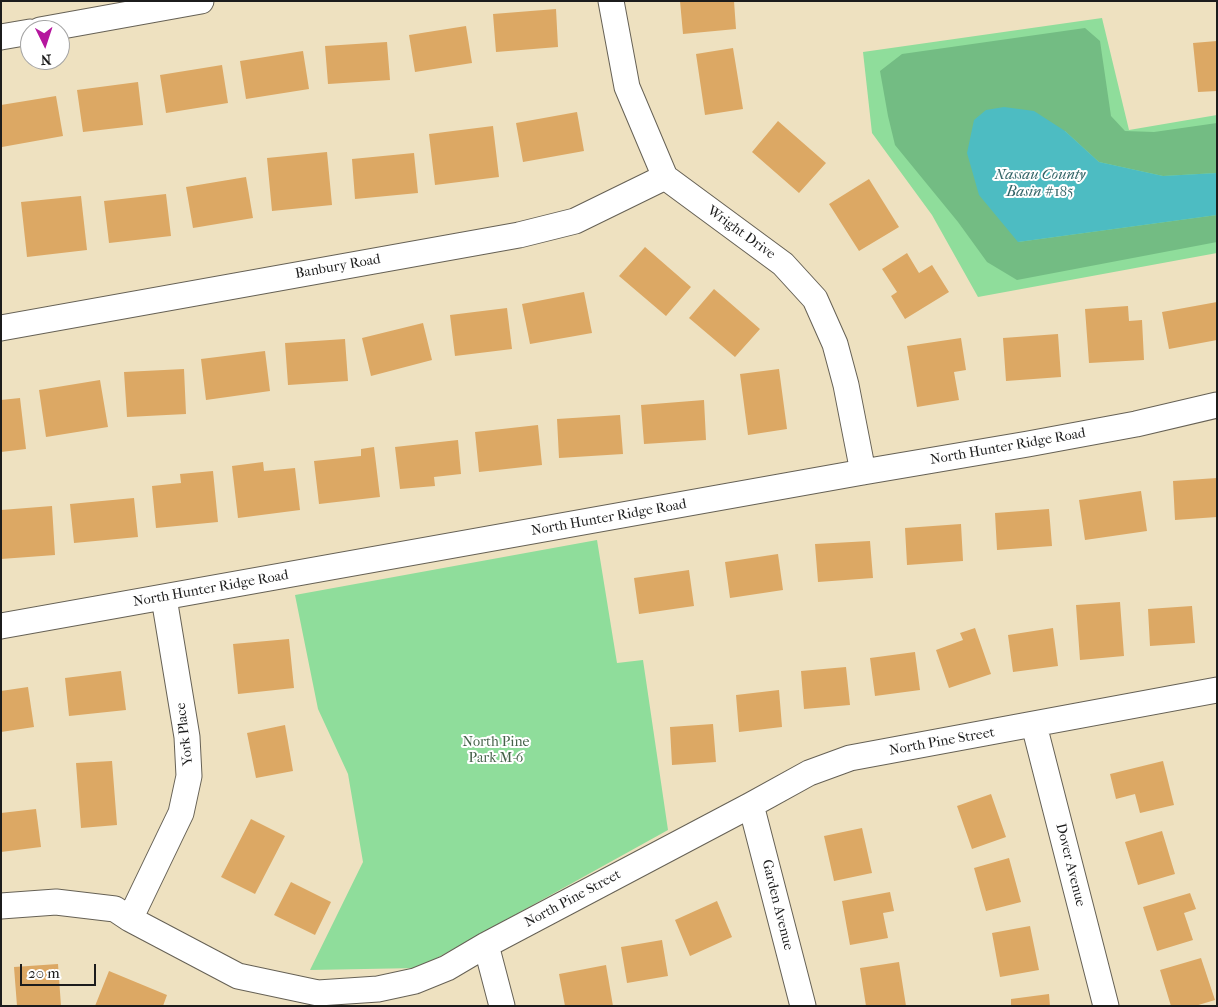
<!DOCTYPE html>
<html>
<head>
<meta charset="utf-8">
<style>
	body { margin:0 }
	#map { position:relative; width:1218px; height:1007px; overflow:hidden; background:#eee1c0; font-family:"IM FELL French Canon",serif }
	canvas { display:block }
	.frame { position:absolute; inset:0; border:2px solid #1c1c1c; pointer-events:none }
	.north { position:absolute; left:20px; top:20px; width:50px; height:50px; box-sizing:border-box; background:#fff; border:1px solid #a4a4a4; border-radius:50%; rotate:176deg; font-size:14px; font-weight:700; line-height:20px; text-align:center; color:#1c1c1c }
	.north::after { content:''; display:block; margin:auto; width:18px; height:22px; background:#b5179e; clip-path:polygon(50% 0,100% 100%,50% 72%,0 100%) }
	.scale { position:absolute; left:20px; top:964px; width:76px; height:22px; box-sizing:border-box; border:2px solid #1c1c1c; border-top:0; padding-left:6px; font-size:15px; line-height:18px; white-space:nowrap; color:#1c1c1c; -webkit-text-stroke:4px #fff; paint-order:stroke }
</style>
</head>
<body>
<div id="map">
<canvas width="1218" height="1007"></canvas>
<div class="frame"></div>
<div class="north">N</div>
<div class="scale">20 m</div>
</div>
<script>
const g = document.querySelector('canvas').getContext('2d');
g.lineJoin = 'round';
function fillPath(path, color) {
  g.fillStyle = color;
  g.fill(path, 'evenodd');
}
function shape(rows) {
  const path = new Path2D();
  for (const r of rows) {
    path.moveTo(r[0], r[1]);
    for (let i = 2; i < r.length; i += 2) path.lineTo(r[i], r[i + 1]);
  }
  return path;
}
function trace(path, color, width, dash) {
  g.strokeStyle = color;
  g.lineWidth = width;
  g.lineCap = dash ? 'butt' : 'round';
  g.setLineDash(dash || []);
  g.stroke(path);
}
function write(font, color, halo, rows, align = 'center') {
  g.font = font + ' "IM FELL French Canon",serif';
  g.lineWidth = 4;
  g.setLineDash([]);
  g.textBaseline = 'middle';
  g.strokeStyle = halo;
  g.fillStyle = color;
  for (const [text, x, y, turn = 0] of rows) {
    g.save();
    g.translate(x, y);
    g.rotate((+turn || 0) * Math.PI / 180);
    g.textAlign = isNaN(turn) ? turn : align;
    if (halo) g.strokeText(text, 0, 0);
    g.fillText(text, 0, 0);
    g.restore();
  }
}
fillPath(shape([
	[1102,18,1129,130,1217,115,1217,253,978,297,932,215,872,133,863,52],
	[597,540,617,663,643,660,668,830,419,968,310,970,363,862,348,774,318,709,295,595]
]), '#8fdd9b');
fillPath(shape([
	[1085,28,1100,41,1111,116,1125,131,1154,132,1217,123,1217,173,1163,176,1099,162,1065,131,1018,242,1217,215,1217,242,1017,280,987,262,958,222,895,145,888,116,880,71,902,54]
]), '#73bc83');
fillPath(shape([
	[1004,107,1034,111,1065,131,1099,162,1163,176,1217,173,1217,215,1018,242,979,195,967,153,974,120,986,110]
]), '#4dbcc2');
fillPath(shape([
	[680,1,734,1,736,29,683,34],
	[556,9,558,47,496,52,493,14],
	[466,26,472,63,415,72,409,35],
	[1217,41,1217,91,1198,92,1193,43],
	[387,42,390,80,328,84,325,46],
	[733,48,743,109,705,115,696,54],
	[303,51,309,89,246,99,240,61],
	[222,65,228,103,166,113,160,75],
	[138,82,143,125,83,132,77,90],
	[56,96,63,136,2,147,1,105],
	[577,112,584,151,523,162,516,123],
	[778,121,826,163,799,193,752,152],
	[493,126,499,177,435,185,429,134],
	[327,152,332,205,272,211,267,158],
	[414,153,418,193,355,199,352,159],
	[246,177,253,218,193,228,186,187],
	[869,179,899,227,859,251,829,204],
	[166,194,171,236,109,243,104,201],
	[81,196,87,250,27,257,21,202],
	[645,247,691,287,666,316,619,276],
	[907,253,919,273,932,265,949,292,905,319,891,296,897,292,882,269],
	[714,289,760,329,735,357,689,318],
	[584,292,592,333,530,344,522,304],
	[1217,302,1217,340,1169,349,1162,312],
	[1128,306,1129,321,1142,320,1144,360,1089,363,1085,309],
	[507,308,512,349,455,356,450,315],
	[423,323,432,360,371,376,362,338],
	[1058,334,1061,377,1006,381,1003,338],
	[961,338,966,370,954,372,959,400,917,407,907,346],
	[345,339,348,381,288,385,285,343],
	[265,351,270,391,206,400,201,359],
	[184,369,186,414,127,417,124,372],
	[779,369,787,429,748,435,740,374],
	[100,380,108,427,46,437,39,390],
	[20,398,26,449,1,452,1,400],
	[704,400,706,440,644,444,641,405],
	[620,415,623,454,559,458,557,419],
	[538,425,542,465,479,472,475,432],
	[458,440,461,474,434,477,435,486,400,489,395,447],
	[374,447,380,497,319,504,314,461,361,456,361,449],
	[263,462,264,471,295,468,300,510,238,518,232,466],
	[213,471,218,522,156,528,152,486,181,483,180,474],
	[1217,478,1217,517,1175,520,1173,481],
	[1141,491,1147,531,1085,540,1079,500],
	[134,498,138,537,74,543,70,504],
	[52,506,55,555,1,559,1,510],
	[1049,509,1052,546,997,550,995,513],
	[961,524,963,561,907,565,905,528],
	[870,541,873,578,818,582,815,544],
	[778,554,783,590,730,598,725,562],
	[689,570,694,606,639,614,634,578],
	[1120,602,1124,656,1080,660,1076,605],
	[1192,606,1195,643,1150,646,1148,609],
	[975,628,991,674,949,688,936,650,963,640,960,633],
	[1053,628,1058,666,1013,672,1008,635],
	[289,639,294,688,238,694,233,644],
	[915,652,920,690,875,696,870,658],
	[846,667,850,705,804,709,801,671],
	[121,671,126,710,69,716,65,678],
	[28,687,34,727,1,732,1,691],
	[779,690,782,727,739,732,736,695],
	[713,724,716,762,672,765,670,727],
	[285,725,293,771,256,778,247,733],
	[112,761,117,825,81,828,76,763],
	[1163,761,1174,805,1140,813,1135,794,1116,799,1110,774],
	[991,794,1006,837,972,849,957,806],
	[36,809,41,847,1,852,1,813],
	[251,819,285,836,255,894,221,877],
	[862,828,872,873,834,881,824,836],
	[1162,831,1175,874,1138,885,1125,842],
	[1009,858,1021,902,986,911,974,868],
	[291,882,331,902,315,935,274,915],
	[890,892,894,911,883,913,888,938,850,945,842,901],
	[1190,893,1196,909,1184,913,1193,940,1157,951,1143,907],
	[717,901,732,937,690,956,675,920],
	[1030,926,1039,970,1000,977,992,933],
	[662,940,668,976,627,983,621,947],
	[1201,958,1215,1000,1195,1006,1171,1006,1160,970],
	[899,962,906,1006,866,1006,860,968],
	[58,964,61,1006,17,1006,14,967],
	[606,965,613,1006,565,1006,559,974],
	[109,971,167,995,163,1006,95,1006],
	[1049,994,1050,1006,1011,1006,1011,999]
]), '#dca864');
const street = shape([
	[611,1,627,87,665,177,783,264,815,299,835,344,846,385,863,472],
	[40,30,201,1],
	[1,37,30,32],
	[1,328,519,235,575,221,665,177],
	[1,626,863,472,1028,444,1136,424,1217,405],
	[1034,725,1106,1006],
	[751,805,803,1006],
	[1,906,56,902,115,909,130,919,238,976,318,993,378,989,415,981,447,968,486,945,751,805,809,773,850,758,1217,690],
	[130,919,181,813,189,776,187,737,164,598],
	[486,945,502,1006]
]);
trace(street, '#666155', 27);
trace(street, '#fff', 25);
write('14px', '#1c1c1c', '#fff', [
	["Wright Drive",741,233,36],
	["Banbury Road",338,267,-10],
	["North Hunter Ridge Road",1008,447,-10],
	["North Hunter Ridge Road",609,518,-10],
	["North Hunter Ridge Road",211,589,-10],
	["York Place",185,734,-97],
	["North Pine Street",942,742,-10],
	["Dover Avenue",1070,865,76],
	["North Pine Street",573,899,-28],
	["Garden Avenue",777,905,76]
]);
write('14px', '#446048', '#fff', [
	["North Pine",496,743],
	["Park M-6",496,759]
]);
write('italic 15px', '#326467', '#fff', [
	["Nassau County",1040,175],
	["Basin #185",1040,192]
]);
</script>
</body>
</html>
